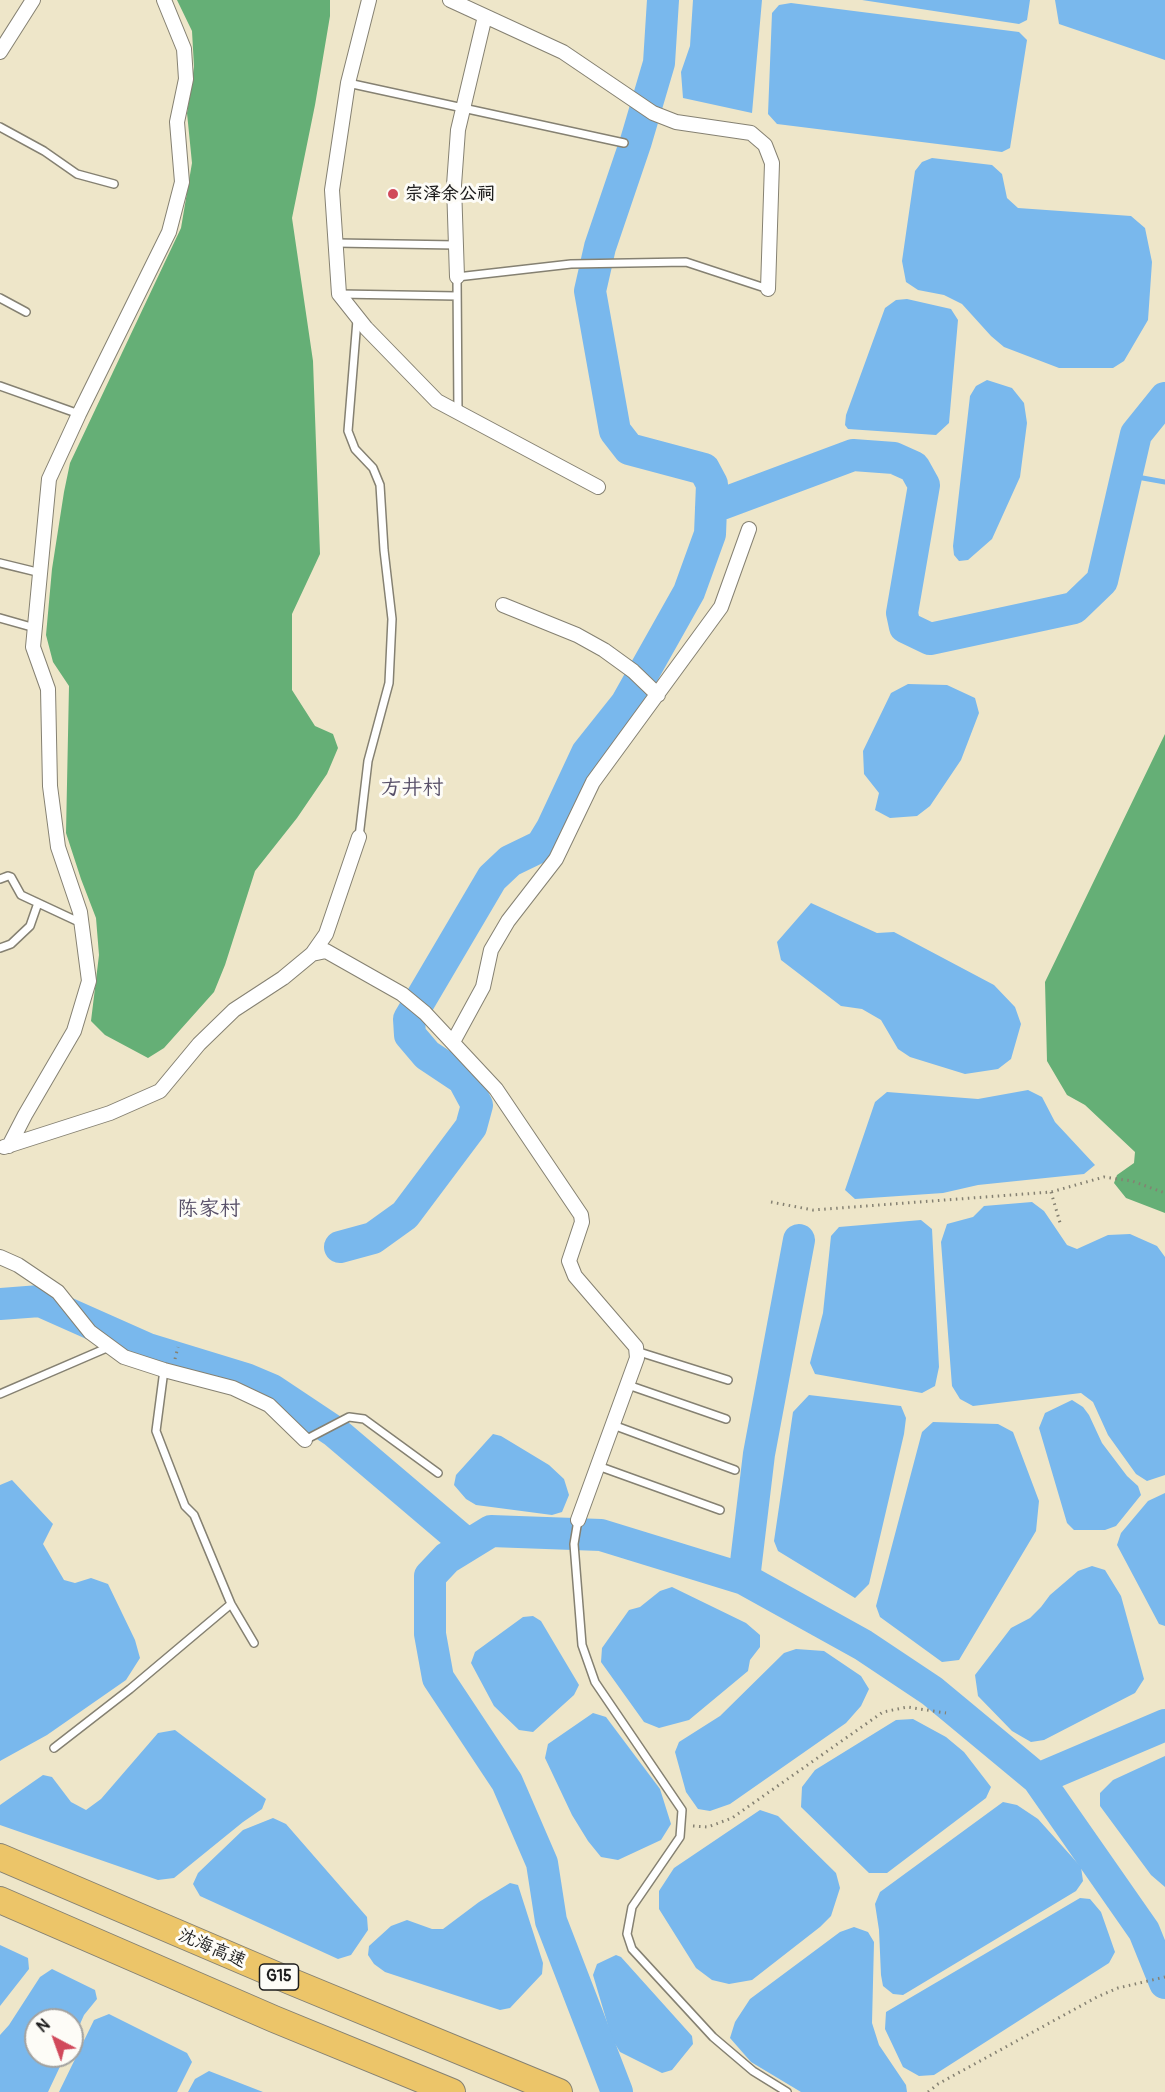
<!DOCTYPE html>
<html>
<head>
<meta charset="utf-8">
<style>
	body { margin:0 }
	#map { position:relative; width:1165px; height:2092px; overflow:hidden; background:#eee6c9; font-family:Pangolin,sans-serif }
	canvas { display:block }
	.north { position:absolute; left:24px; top:2008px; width:60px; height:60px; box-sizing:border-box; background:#fdfcf7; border:2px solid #a3a29f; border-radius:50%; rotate:319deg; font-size:16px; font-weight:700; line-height:24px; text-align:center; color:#1c1c1c }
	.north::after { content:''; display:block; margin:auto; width:21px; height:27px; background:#d1495b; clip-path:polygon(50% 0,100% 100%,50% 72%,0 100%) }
</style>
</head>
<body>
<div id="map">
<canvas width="1165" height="2092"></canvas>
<div class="north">N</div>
</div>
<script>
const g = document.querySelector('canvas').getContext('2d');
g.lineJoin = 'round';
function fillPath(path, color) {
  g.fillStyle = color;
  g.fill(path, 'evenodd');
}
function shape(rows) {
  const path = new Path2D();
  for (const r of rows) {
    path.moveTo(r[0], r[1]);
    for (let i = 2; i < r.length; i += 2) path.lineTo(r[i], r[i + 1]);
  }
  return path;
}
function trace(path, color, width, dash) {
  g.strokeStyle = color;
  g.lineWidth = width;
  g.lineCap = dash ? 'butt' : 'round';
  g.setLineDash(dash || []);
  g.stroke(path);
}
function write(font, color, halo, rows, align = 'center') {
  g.font = font + ' Pangolin,"LXGW WenKai TC",sans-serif';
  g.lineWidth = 6;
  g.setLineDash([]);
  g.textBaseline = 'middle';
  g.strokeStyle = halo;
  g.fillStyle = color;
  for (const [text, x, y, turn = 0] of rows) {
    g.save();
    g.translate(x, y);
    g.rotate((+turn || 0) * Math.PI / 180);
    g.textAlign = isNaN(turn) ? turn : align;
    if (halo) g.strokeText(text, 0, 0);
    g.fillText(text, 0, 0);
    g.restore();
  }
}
fillPath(shape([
	[177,0,330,0,330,16,315,105,292,218,313,361,320,554,292,614,292,690,315,726,333,734,338,748,327,774,297,818,255,871,225,965,214,992,164,1048,148,1058,105,1035,91,1021,99,955,96,918,81,879,66,833,69,686,53,662,46,635,52,569,64,492,70,463,181,228,192,163,187,113,194,67,192,31],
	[1165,734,1165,1213,1126,1198,1114,1183,1117,1175,1134,1163,1135,1152,1085,1105,1067,1095,1047,1061,1045,982]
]), '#65af76');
fillPath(shape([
	[693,0,762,0,752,113,683,98,681,72,690,46],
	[862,0,1030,0,1027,20,1019,24],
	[1055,0,1165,0,1165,60,1059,24],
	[791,3,1019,32,1027,40,1010,148,1002,152,777,124,768,114,772,13,779,5],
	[932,158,992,165,1002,174,1007,198,1018,208,1131,216,1145,228,1152,262,1148,320,1124,361,1113,368,1059,368,1004,347,991,336,962,304,944,295,918,290,906,282,902,261,915,171,922,162],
	[907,299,951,309,958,320,949,423,936,435,848,429,845,425,846,415,885,308,896,300],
	[987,380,1012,388,1024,403,1027,423,1020,477,992,539,968,560,959,561,954,555,953,546,970,396,976,386],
	[908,684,947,685,975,698,979,713,961,760,930,806,917,816,890,818,875,810,879,793,864,774,863,751,891,693],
	[811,903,877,933,894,932,994,985,1015,1007,1021,1024,1011,1059,998,1069,965,1074,910,1057,898,1049,881,1020,862,1009,841,1006,781,960,777,942],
	[1028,1090,1042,1097,1055,1122,1095,1165,1084,1174,978,1185,943,1193,855,1199,845,1190,875,1102,887,1092,978,1099],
	[1032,1202,1044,1211,1067,1245,1077,1249,1108,1235,1130,1234,1157,1246,1165,1257,1165,1475,1147,1481,1136,1474,1108,1435,1093,1402,1081,1393,973,1406,960,1399,952,1386,941,1242,947,1224,973,1217,984,1206],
	[921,1220,932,1229,939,1367,935,1386,922,1393,815,1374,810,1363,823,1313,831,1236,839,1227],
	[809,1395,901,1406,906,1418,904,1434,869,1584,855,1598,778,1551,774,1541,793,1412],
	[1072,1400,1083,1407,1089,1415,1102,1443,1127,1476,1138,1486,1141,1495,1116,1526,1105,1530,1074,1530,1067,1523,1039,1428,1045,1413],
	[933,1422,998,1424,1013,1432,1039,1501,1036,1531,959,1660,942,1662,880,1617,876,1606,922,1432],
	[493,1434,501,1436,549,1465,564,1479,569,1495,562,1512,552,1515,476,1505,466,1499,454,1485,456,1475],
	[12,1480,53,1524,43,1544,64,1580,75,1583,91,1578,108,1584,135,1640,140,1658,126,1680,47,1735,0,1761,0,1485],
	[1165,1493,1165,1626,1159,1624,1117,1545,1121,1533,1148,1501],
	[1092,1566,1105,1570,1121,1596,1144,1679,1135,1693,1044,1740,1031,1742,1012,1731,978,1696,975,1675,1011,1628,1030,1618,1041,1607,1050,1595,1078,1571],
	[672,1587,746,1623,760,1635,760,1647,750,1660,748,1671,689,1720,659,1728,644,1722,601,1662,602,1648,629,1610,640,1607,660,1591],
	[533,1616,541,1621,579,1685,574,1695,533,1732,519,1730,494,1706,471,1663,475,1652,523,1617],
	[796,1649,824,1651,861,1676,869,1689,861,1706,846,1723,730,1804,710,1811,698,1809,686,1792,675,1752,679,1742,720,1716,784,1653],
	[593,1713,606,1717,660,1789,671,1824,661,1840,618,1860,601,1857,588,1841,572,1815,545,1758,548,1744],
	[913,1719,946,1737,964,1752,991,1787,986,1798,887,1873,869,1873,801,1807,802,1787,815,1770,896,1720],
	[175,1730,266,1799,262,1809,243,1822,174,1878,158,1880,0,1825,0,1805,43,1775,52,1777,71,1802,86,1810,101,1799,158,1733],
	[1165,1756,1165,1887,1151,1875,1100,1806,1100,1793,1113,1780],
	[1003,1802,1017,1805,1038,1819,1081,1867,1083,1881,1076,1891,903,1995,893,1994,883,1986,881,1975,879,1930,875,1904,880,1892],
	[760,1810,778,1816,836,1873,840,1888,831,1916,820,1927,752,1980,729,1984,712,1980,696,1968,659,1909,659,1891,674,1868],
	[273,1818,286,1824,367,1917,368,1930,351,1955,338,1959,200,1896,193,1884,198,1873,243,1830],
	[510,1883,518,1885,543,1963,542,1974,510,2008,500,2010,385,1972,374,1964,368,1955,369,1946,391,1926,407,1920,432,1929,443,1929,479,1902],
	[1080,1898,1090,1899,1101,1912,1115,1952,1109,1963,934,2075,919,2076,903,2067,885,2029,886,2012],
	[854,1927,868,1932,874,1942,872,2023,879,2045,906,2085,907,2092,801,2092,751,2062,730,2038,735,2022,750,1999,840,1932],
	[0,1945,28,1958,29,1969,0,2006],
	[616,1955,621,1957,692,2036,693,2044,672,2070,662,2073,620,2052,612,2039,593,1975,597,1964],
	[52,1969,95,1990,97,1999,84,2015,72,2042,72,2020,36,2020,36,2056,65,2056,48,2092,0,2092,0,2035,9,2025,40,1977],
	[109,2014,187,2053,192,2062,177,2092,59,2092,94,2020],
	[209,2071,263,2092,188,2092,195,2079]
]), '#79b8ed');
trace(shape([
	[1126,475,1165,482]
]), '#79b8ed', 5);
trace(shape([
	[711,508,853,455,894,458,914,467,924,485,902,613,905,627,930,639,1074,608,1102,581,1136,434,1165,398],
	[340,1247,373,1238,405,1215,471,1127,477,1105,463,1079,427,1055,410,1035,409,1019,492,878,510,861,541,846,552,828,587,753,626,704,689,592,710,534,712,484,704,469,629,449,615,431,590,291,600,247,636,141,659,63,663,0],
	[0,1304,40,1301,148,1349,246,1379,272,1390,335,1432,468,1545],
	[744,1579,759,1454,799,1240],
	[1038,1779,1165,1725],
	[617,2092,551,1921,542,1863,507,1782,438,1678,430,1634,430,1576,447,1558,491,1531,601,1535,744,1579,863,1645,932,1691,1038,1779,1144,1931,1165,1983]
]), '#79b8ed', 32);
const service = shape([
	[348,83,624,143],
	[0,127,44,151,77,174,114,184],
	[336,243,456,245],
	[339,294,457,296],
	[0,298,26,312],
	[357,320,348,431,355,449,373,468,380,485,384,550,392,619,389,683,368,761,359,837],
	[0,386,79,414],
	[458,413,457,277,571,264,686,262,768,289],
	[0,563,41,573],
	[0,618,35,628],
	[0,879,8,876,11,877,21,895,81,923],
	[0,948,11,944,30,926,38,903],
	[636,1351,728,1380],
	[164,1370,156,1431,161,1444,185,1506,194,1515,231,1604,254,1643],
	[628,1385,726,1419],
	[0,1394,109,1347],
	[613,1425,735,1470],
	[305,1440,349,1417,364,1419,438,1473],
	[598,1466,720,1510],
	[578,1520,574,1544,582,1645,595,1682,682,1810,680,1837,632,1907,627,1934,632,1949,713,2037,753,2071,787,2092],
	[54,1748,130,1689,231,1604]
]);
const minor = shape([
	[369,0,348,83,332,190,339,294,366,328,437,401,598,487],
	[450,0,563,52,653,113,676,122,751,133,765,145,772,163,768,289],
	[0,52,33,0],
	[457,277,454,185,458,130,485,16],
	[503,605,577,635,604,650,633,671,658,695],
	[312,954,326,951,402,994,425,1013,496,1089,581,1215,582,1222,569,1261,575,1276,636,1347,637,1358,578,1520],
	[453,1042,483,987,491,950,508,921,556,859,593,782,721,607,749,529],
	[9,1146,25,1115,74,1031,89,981,80,912,58,847,50,786,48,689,33,647,49,479,79,414,169,232,182,182,177,122,186,79,184,49,164,0],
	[4,1147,110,1113,160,1091,199,1044,234,1010,283,978,312,954,326,934,359,837],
	[0,1257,18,1265,58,1292,90,1332,124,1357,164,1370,233,1388,269,1405,305,1440]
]);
const motorway = shape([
	[0,1857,290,1981,559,2092],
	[0,1900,274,2019,452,2092]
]);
trace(service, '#858172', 10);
trace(minor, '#858172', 16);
trace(motorway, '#858172', 28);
trace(shape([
	[1051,1192,1061,1226],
	[771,1202,813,1210,1051,1192,1104,1177,1132,1181,1165,1193],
	[175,1359,178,1347],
	[693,1826,708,1827,732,1818,883,1712,907,1707,946,1713],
	[928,2092,938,2084,1097,1997,1118,1988,1165,1977]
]), '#858172', 3, [1.5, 4.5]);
trace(service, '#fff', 7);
trace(minor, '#fff', 14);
trace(motorway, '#ecc569', 26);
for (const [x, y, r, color] of [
	[393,194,6,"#d1495b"]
]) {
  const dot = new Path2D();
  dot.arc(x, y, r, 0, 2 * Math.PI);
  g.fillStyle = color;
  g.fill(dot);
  trace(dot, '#fdfcf7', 2);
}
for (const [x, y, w] of [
	[279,1977,39]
]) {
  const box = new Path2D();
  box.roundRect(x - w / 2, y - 13, w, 26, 4.5);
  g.fillStyle = '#fdfcf7';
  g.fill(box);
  trace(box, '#1c1c1c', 1.5);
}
write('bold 16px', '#1c1c1c', null, [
	["G15",279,1977]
]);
write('bold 18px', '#1c1c1c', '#fdfcf7', [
	["宗泽余公祠",405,194]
], 'left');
write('18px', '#1c1c1c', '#fdfcf7', [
	["沈海高速",212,1949,23]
]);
write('21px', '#585069', '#fdfcf7', [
	["方井村",412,789],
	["陈家村",209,1210]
]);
</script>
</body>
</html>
